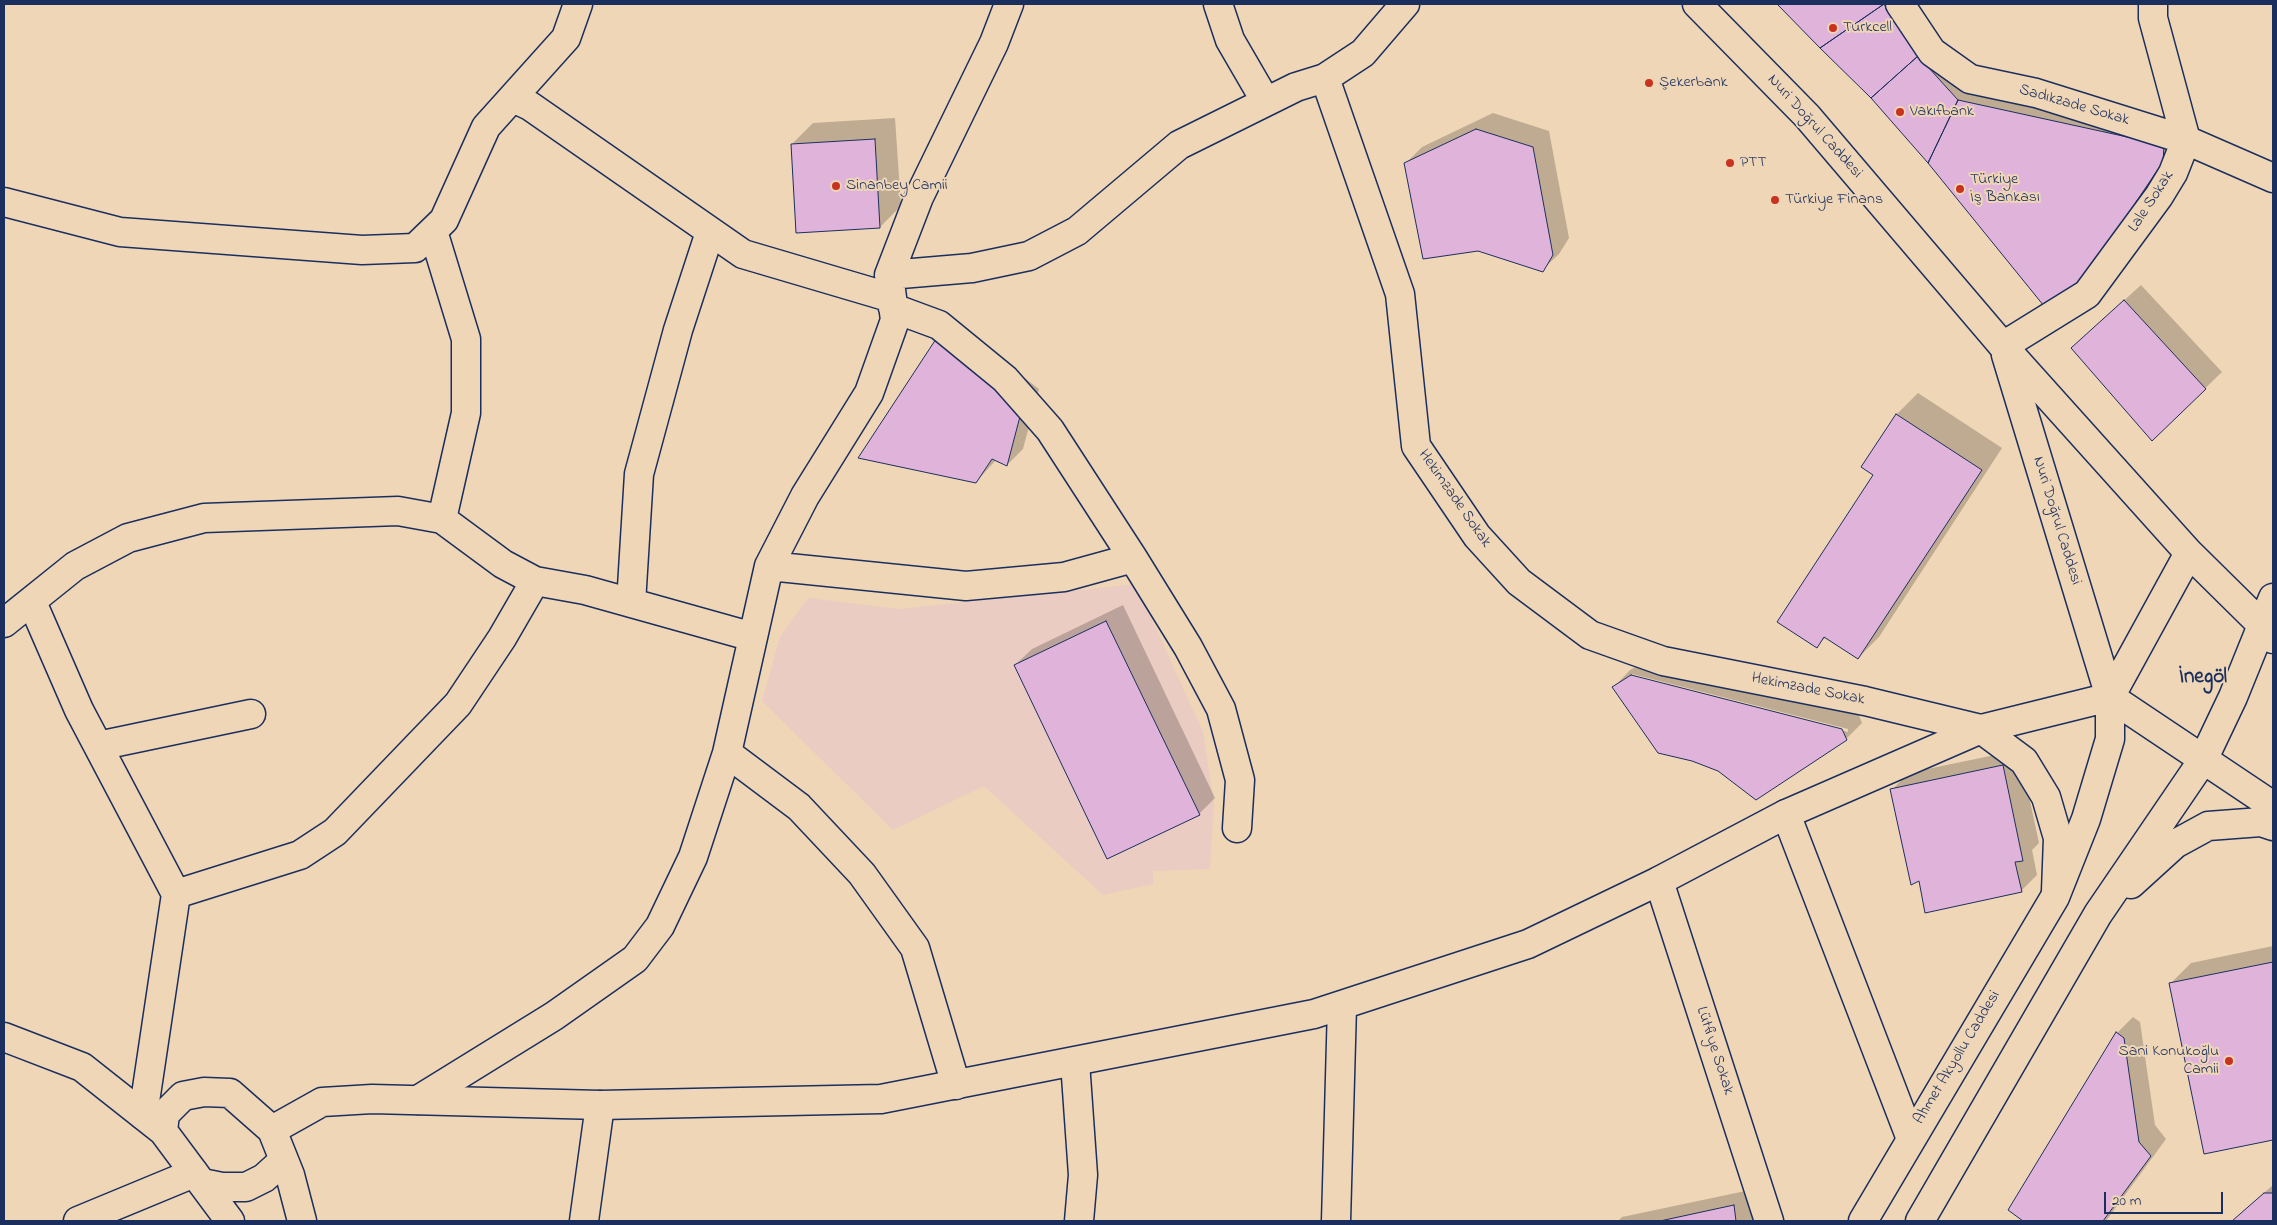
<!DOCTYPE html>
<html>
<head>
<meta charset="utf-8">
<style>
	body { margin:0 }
	#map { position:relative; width:2277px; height:1225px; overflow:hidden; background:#efd6b7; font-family:"Indie Flower",sans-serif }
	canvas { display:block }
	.frame { position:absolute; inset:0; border:5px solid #1b2f5e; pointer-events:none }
	.scale { position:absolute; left:2104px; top:1192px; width:119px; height:22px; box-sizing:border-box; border:2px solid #1b2f5e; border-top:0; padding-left:6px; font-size:15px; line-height:18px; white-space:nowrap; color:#1b2f5e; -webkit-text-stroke:4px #efd6b7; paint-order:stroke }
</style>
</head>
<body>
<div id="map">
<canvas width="2277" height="1225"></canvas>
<div class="frame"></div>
<div class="scale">20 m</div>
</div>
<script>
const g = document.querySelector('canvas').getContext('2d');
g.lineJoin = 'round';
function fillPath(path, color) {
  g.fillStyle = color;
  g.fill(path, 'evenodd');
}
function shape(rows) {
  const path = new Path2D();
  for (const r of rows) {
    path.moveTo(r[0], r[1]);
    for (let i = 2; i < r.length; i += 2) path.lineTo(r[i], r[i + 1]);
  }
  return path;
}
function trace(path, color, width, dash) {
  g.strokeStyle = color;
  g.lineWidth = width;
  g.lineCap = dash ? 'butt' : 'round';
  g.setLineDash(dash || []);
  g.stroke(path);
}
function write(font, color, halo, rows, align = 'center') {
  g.font = font + ' "Indie Flower",sans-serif';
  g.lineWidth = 4;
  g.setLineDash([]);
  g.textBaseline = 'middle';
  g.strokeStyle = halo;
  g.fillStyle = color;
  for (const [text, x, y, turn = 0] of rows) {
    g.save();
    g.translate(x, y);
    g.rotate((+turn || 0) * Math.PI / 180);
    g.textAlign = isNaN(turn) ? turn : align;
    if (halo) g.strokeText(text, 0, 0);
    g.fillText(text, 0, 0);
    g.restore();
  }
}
fillPath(shape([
	[1136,584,1203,732,1214,803,1210,869,1153,871,1153,884,1103,895,984,786,893,830,762,701,780,637,808,598,899,609]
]), '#eaccc2');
fillPath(shape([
	[1779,4,1903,4,1970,90,2184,139,2084,278,1929,163,1872,97],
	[1493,113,1549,131,1569,238,1559,254,1542,270,1478,250,1406,163,1422,147],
	[895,118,901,206,880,227,792,144,813,123],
	[2141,285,2222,372,2152,440,2072,348],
	[953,323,1039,389,1023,449,1007,465,996,460,976,482],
	[1918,393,2002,448,1879,637,1858,658,1826,637,1817,646,1875,474,1863,467,1897,414],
	[1123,605,1215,798,1199,814,1015,665,1032,649],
	[1649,659,1858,713,1862,723,1846,739,1614,687,1630,670],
	[1632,674,1848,729,1848,732,1632,677],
	[2019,750,2039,843,2032,850,2037,875,2021,891,1892,790,1908,773],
	[2273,946,2273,1138,2205,1152,2170,984,2191,963],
	[2133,1017,2140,1022,2155,1125,2166,1139,2106,1221,2025,1221,2010,1210,2117,1033],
	[2273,1185,2273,1221,2232,1221],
	[1750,1190,1754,1221,1618,1221,1622,1217]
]), '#0003');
const building = shape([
	[1777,4,1884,4,1820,48,1777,4],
	[1884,4,1918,56,1871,98,1820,48,1884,4],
	[1918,56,1958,100,1928,163,1871,98,1918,56],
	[1958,100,2164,145,2163,162,2084,279,2044,306,1928,163,1958,100],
	[1476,129,1533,147,1553,255,1543,272,1478,251,1423,259,1404,163,1476,129],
	[875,139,880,228,796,233,791,144,875,139],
	[2124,300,2206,389,2152,441,2071,348,2124,300],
	[936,339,1023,405,1007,466,992,459,976,483,858,458,936,339],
	[1896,414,1982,470,1858,659,1824,637,1817,648,1777,622,1873,475,1861,467,1896,414],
	[1106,621,1200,815,1107,859,1014,665,1106,621],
	[1631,675,1842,729,1847,740,1756,800,1718,771,1692,761,1658,753,1612,687,1631,675],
	[2003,765,2023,861,2015,862,2022,892,1925,913,1919,881,1911,885,1890,789,2003,765],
	[2273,962,2273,1140,2204,1154,2169,983,2273,962],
	[2116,1032,2124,1038,2139,1142,2151,1156,2103,1221,2023,1221,2008,1210,2116,1032],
	[2264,1193,2273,1193,2273,1221,2232,1221,2264,1193],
	[1734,1205,1736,1221,1660,1221,1734,1205]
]);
fillPath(building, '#e0b4da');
trace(building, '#1b2f5e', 1);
const street = shape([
	[1218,4,1230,40,1266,102],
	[1900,4,1932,52,1970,79,2036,93,2186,140,2273,178],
	[1325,78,1400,294,1416,446,1477,536,1519,582,1590,635,1663,661,1865,701,1981,729,2024,761,2046,797,2058,838,2056,891],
	[513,98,530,106,743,254,892,298],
	[4,202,120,232,362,250,415,248,444,220,486,127,566,38,578,4],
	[433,231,466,339,466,413,442,519],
	[889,275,972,268,1029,256,1077,231,1179,145,1296,87,1325,78,1363,53,1405,4],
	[893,308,939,325,1005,379,1050,430,1133,558],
	[2003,346,2087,294,2159,196,2173,173,2186,140,2153,18,2153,4],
	[769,566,966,586,1064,577,1133,558,1188,647,1221,709,1240,780,1237,828],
	[32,602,79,710,176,894,143,1115],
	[631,603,639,474,678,330,710,232],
	[4,623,75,566,128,538,204,518,398,511,442,519,503,564,535,581,585,590,753,637],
	[98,746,251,714],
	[727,753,799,807,862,874,915,948,956,1085],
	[1786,814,1911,1139],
	[1659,881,1769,1221],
	[176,894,300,855,335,832,458,704,502,638,535,581],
	[1075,1062,1083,1175,1079,1221],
	[418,1100,554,1016,635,959,660,926,693,857,727,753,769,566,805,496,869,393,895,320,889,275,919,197,994,43,1009,4],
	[78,1221,194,1173],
	[584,1221,600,1105],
	[1336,1221,1342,1006]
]);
const secondary = shape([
	[1697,4,1807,116,2003,346,2189,553,2263,626,2273,639],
	[2006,355,2110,697],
	[2131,884,2175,844,2208,826,2261,822,2273,826],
	[4,1037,82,1067,163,1131,230,1221],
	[272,1130,322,1102,372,1099,600,1105,881,1099,1314,1014,1528,944,1659,881,1786,814,1981,729,2110,697,2273,806],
	[163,1131,165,1114,183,1096,204,1092,230,1093,272,1130,290,1175,302,1221],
	[202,1183,222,1187,246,1187,264,1178,284,1160],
	[1863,1221,2055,897,2086,819,2110,739,2110,697,2189,553],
	[1920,1221,2098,914,2203,760,2233,697,2273,598]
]);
trace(street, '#1b2f5e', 31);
trace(secondary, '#1b2f5e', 31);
trace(street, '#efd6b7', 28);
trace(secondary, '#efd6b7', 28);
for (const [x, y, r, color] of [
	[1833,28,5,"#c8321e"],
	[1649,83,5,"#c8321e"],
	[1900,112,5,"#c8321e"],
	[1730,163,5,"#c8321e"],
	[836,186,5,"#c8321e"],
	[1960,189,5,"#c8321e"],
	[1775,200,5,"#c8321e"],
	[2229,1061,5,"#c8321e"]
]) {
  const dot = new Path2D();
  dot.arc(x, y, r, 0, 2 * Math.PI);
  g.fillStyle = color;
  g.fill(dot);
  trace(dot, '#efd6b7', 2);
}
write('16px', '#1b2f5e', '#efd6b7', [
	["Turkcell",1843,28],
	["Şekerbank",1659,83],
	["Vakıfbank",1910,112],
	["PTT",1740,163],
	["Türkiye",1970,180],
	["İş Bankası",1970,198],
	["Sinanbey Camii",846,186],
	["Türkiye Finans",1785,200],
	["Sani Konukoğlu",2219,1052,"right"],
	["Camii",2219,1070,"right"]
], 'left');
write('16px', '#1b2f5e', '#efd6b7', [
	["Sadıkzade Sokak",2074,106,16],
	["Nuri Doğrul Caddesi",1814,127,48],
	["Lale Sokak",2152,202,-57],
	["Hekimzade Sokak",1454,499,55],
	["Nuri Doğrul Caddesi",2056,521,73],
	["Hekimzade Sokak",1808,690,11],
	["Lütfiye Sokak",1714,1051,72],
	["Ahmet Akyollu Caddesi",1958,1058,-59]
]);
write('bold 21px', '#1b2f5e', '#efd6b7', [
	["İnegöl",2203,679]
]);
</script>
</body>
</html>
